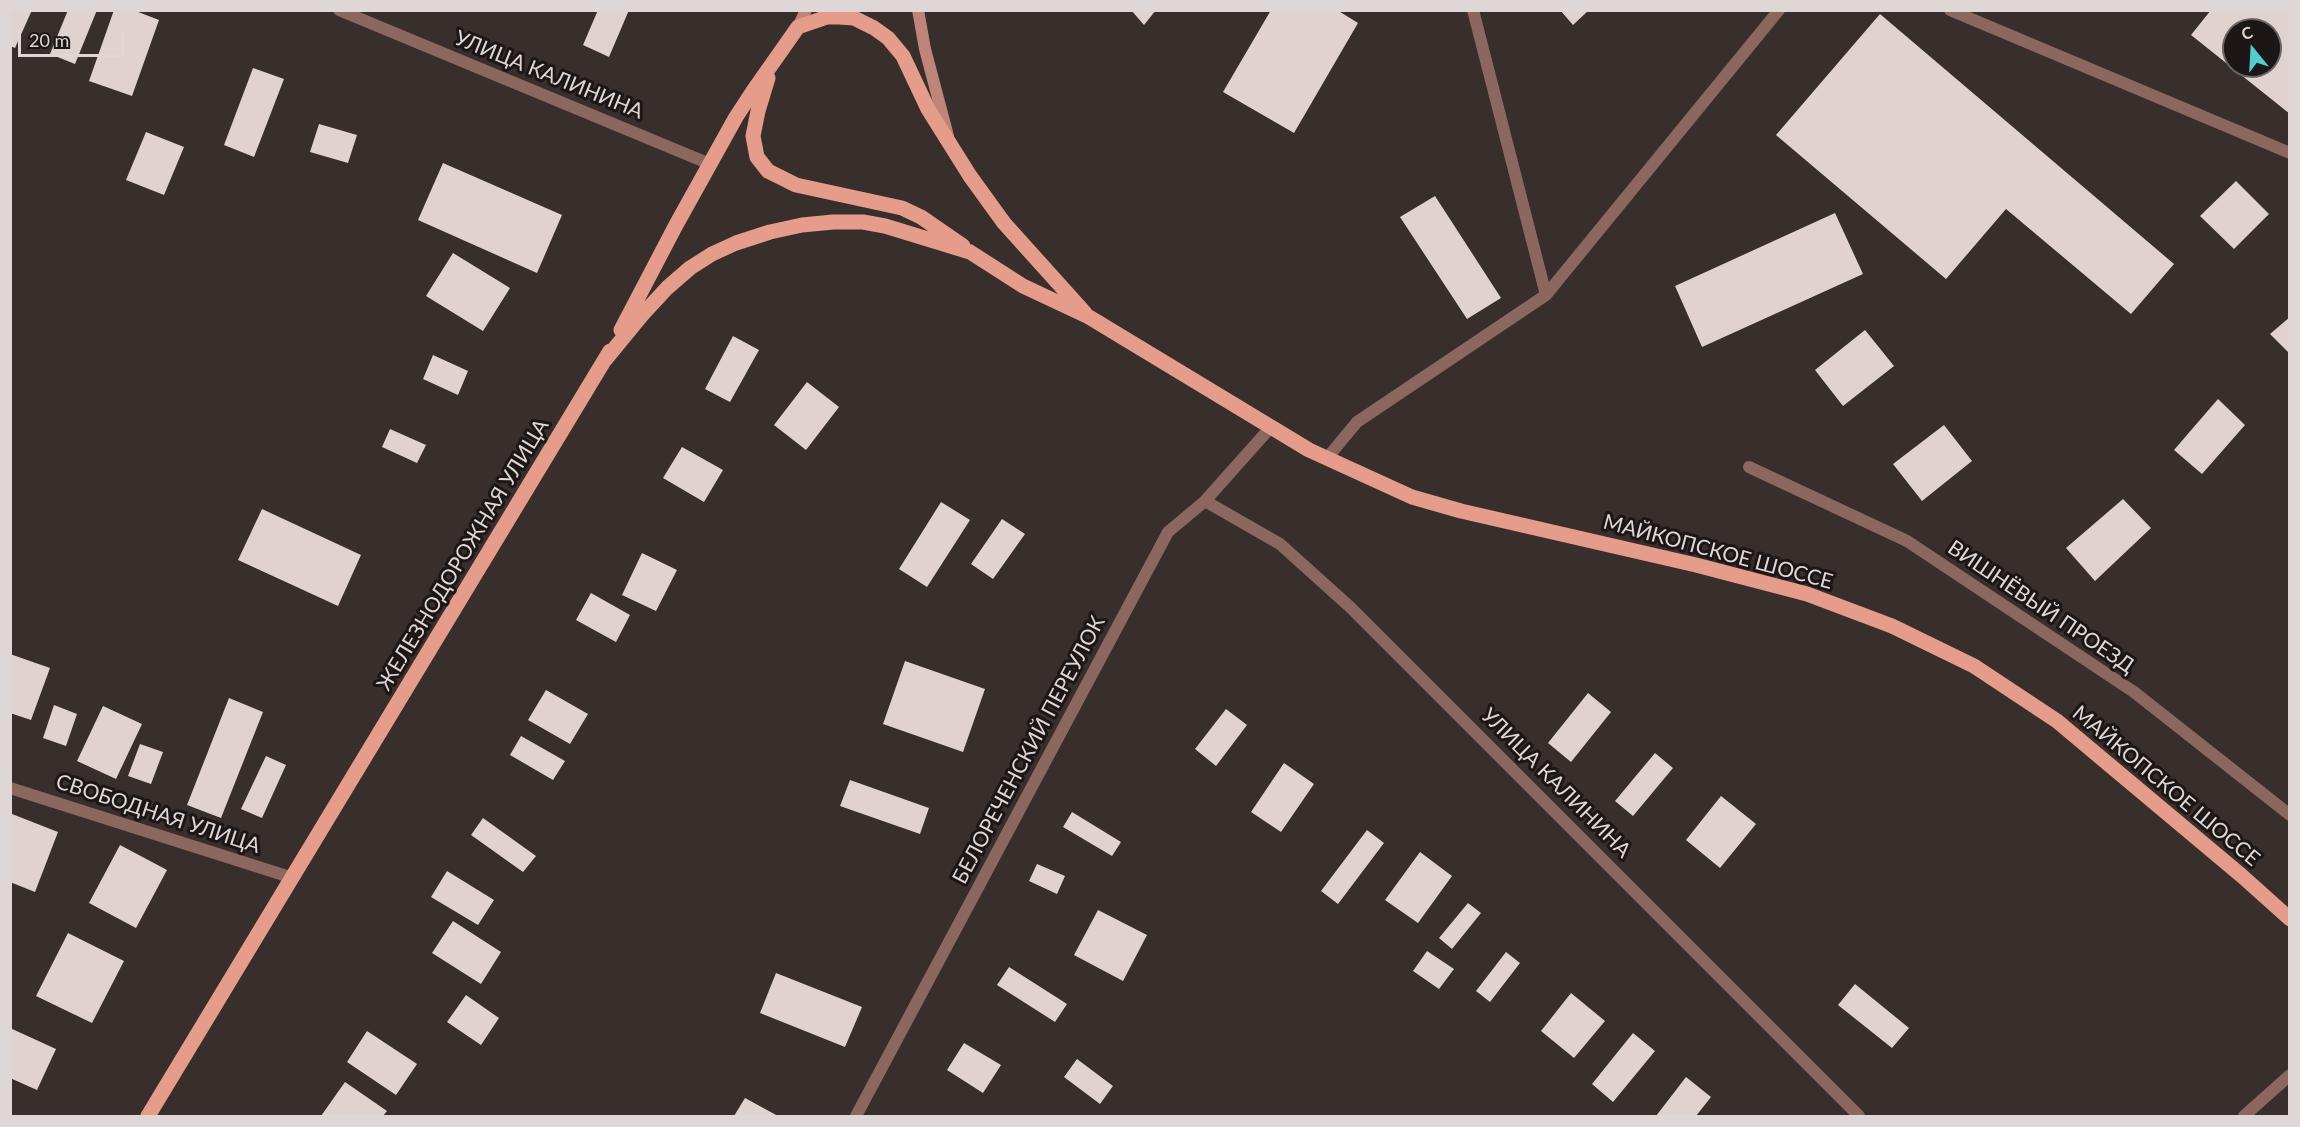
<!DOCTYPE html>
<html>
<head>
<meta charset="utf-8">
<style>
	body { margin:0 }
	#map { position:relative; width:2300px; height:1127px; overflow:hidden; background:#382e2b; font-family:Lato,sans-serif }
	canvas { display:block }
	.frame { position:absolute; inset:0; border:12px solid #ded7d6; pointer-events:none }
	.north { position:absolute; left:2222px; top:18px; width:60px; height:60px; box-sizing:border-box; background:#1c1716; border:2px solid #6a6463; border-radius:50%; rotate:342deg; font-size:16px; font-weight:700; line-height:24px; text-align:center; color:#ded7d6 }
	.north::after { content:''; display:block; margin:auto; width:21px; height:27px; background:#52cdcc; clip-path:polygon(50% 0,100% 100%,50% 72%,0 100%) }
	.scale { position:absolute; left:18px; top:30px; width:106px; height:27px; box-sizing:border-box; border:3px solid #ded7d6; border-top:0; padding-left:8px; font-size:18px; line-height:21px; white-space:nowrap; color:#ded7d6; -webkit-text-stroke:4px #1c1716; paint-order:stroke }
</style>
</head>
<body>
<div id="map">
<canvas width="2300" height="1127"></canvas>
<div class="frame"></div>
<div class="north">С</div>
<div class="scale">20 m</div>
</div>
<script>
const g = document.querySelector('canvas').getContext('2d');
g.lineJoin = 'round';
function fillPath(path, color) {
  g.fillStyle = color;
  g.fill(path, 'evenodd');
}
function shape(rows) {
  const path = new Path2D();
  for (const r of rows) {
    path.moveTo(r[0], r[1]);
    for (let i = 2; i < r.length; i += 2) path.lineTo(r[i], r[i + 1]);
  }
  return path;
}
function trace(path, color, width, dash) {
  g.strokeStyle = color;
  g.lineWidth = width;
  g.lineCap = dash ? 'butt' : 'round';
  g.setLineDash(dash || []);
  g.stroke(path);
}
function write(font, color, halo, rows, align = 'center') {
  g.font = font + ' Lato,sans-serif';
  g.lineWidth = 6;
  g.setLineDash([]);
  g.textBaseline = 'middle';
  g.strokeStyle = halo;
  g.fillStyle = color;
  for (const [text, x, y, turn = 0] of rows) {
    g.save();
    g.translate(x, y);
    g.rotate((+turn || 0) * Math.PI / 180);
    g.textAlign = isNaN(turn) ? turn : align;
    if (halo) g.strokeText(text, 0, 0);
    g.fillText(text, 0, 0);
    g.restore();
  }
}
fillPath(shape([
	[10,10,32,10,15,48,10,46],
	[68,10,97,10,75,64,50,54],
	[114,10,133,10,159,20,132,96,89,81],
	[598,10,629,10,609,57,583,45],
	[1131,10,1156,10,1144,25],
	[1271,10,1337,10,1358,23,1294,133,1223,92],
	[1560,10,1589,10,1573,25],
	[2211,10,2290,10,2290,114,2191,35],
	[2234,30,2270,30,2270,66,2234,66],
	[1880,14,2174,264,2131,314,2006,209,1946,279,1776,135],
	[253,68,284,79,254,157,224,145],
	[319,124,357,135,348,163,310,152],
	[146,132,184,147,164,195,126,180],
	[443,163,562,215,537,273,418,220],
	[2236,181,2269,214,2234,249,2200,216],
	[1435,196,1501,298,1467,319,1400,217],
	[1835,213,1863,274,1702,347,1675,286],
	[453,253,510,288,483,331,426,296],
	[2290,317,2290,354,2270,334],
	[1865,330,1894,366,1843,406,1815,370],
	[733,336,759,350,730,402,705,389],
	[433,355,468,371,458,395,423,379],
	[807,382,839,407,806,450,774,425],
	[2218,399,2245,425,2202,474,2174,450],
	[1944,425,1972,461,1922,501,1893,464],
	[390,429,426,445,417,463,382,447],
	[682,447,723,470,704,502,663,478],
	[2123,499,2151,528,2095,581,2066,548],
	[941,502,970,520,927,587,899,569],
	[262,509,361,555,338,606,238,560],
	[1002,519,1025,534,993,579,971,564],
	[642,553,677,570,656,611,622,595],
	[591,593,630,615,616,642,576,620],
	[10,654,50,668,31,720,10,713],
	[905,661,985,689,963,752,883,724],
	[546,690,588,714,570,744,528,720],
	[1588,693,1611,712,1571,762,1548,743],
	[229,698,263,712,221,818,187,805],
	[54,705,77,714,66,746,43,738],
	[103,706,142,724,116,779,77,761],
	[1226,709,1247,725,1216,766,1195,749],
	[521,736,565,761,553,780,510,755],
	[140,744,163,752,151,784,128,776],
	[1655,753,1673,768,1633,816,1615,801],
	[266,756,286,765,262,818,241,809],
	[1284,763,1314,784,1281,832,1251,812],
	[850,780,929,808,920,834,840,806],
	[1721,796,1756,824,1720,868,1686,840],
	[1072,812,1121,842,1112,856,1063,827],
	[12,814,58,832,35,892,10,882],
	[483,818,536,856,523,872,471,835],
	[1367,830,1384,843,1338,904,1321,891],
	[120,845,167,870,136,928,89,903],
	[1420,852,1452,876,1418,923,1385,900],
	[1037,864,1065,876,1057,894,1029,881],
	[447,871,494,900,478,925,431,897],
	[1468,903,1481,913,1452,949,1439,938],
	[1098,910,1147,935,1123,981,1074,955],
	[453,921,501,952,481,984,432,953],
	[68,933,124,961,92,1023,36,996],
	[1427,951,1454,969,1439,989,1413,971],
	[1506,952,1520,963,1490,1002,1476,991],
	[1009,967,1067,1004,1055,1022,997,985],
	[776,973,862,1007,845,1047,760,1013],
	[1855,984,1909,1028,1892,1048,1838,1005],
	[1571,993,1605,1021,1574,1058,1541,1031],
	[466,995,499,1018,481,1045,447,1022],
	[10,1028,56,1049,37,1090,10,1078],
	[367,1031,417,1064,396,1095,347,1062],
	[1633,1033,1655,1051,1613,1102,1592,1084],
	[964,1043,1001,1065,983,1093,947,1070],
	[1077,1059,1113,1086,1100,1104,1064,1077],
	[1686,1077,1711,1097,1696,1116,1656,1116],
	[345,1082,387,1111,383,1116,321,1116],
	[745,1098,778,1116,734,1116]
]), '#e0d3cf');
trace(shape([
	[1473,10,1546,295],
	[1950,10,2290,153],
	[1328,457,1357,422,1546,295,1779,10]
]), '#8b675f', 12);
trace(shape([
	[339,10,710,164],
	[1749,467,1907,541,2134,692,2290,815],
	[1205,501,1280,544,1350,607,1859,1116],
	[10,788,293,878],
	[856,1116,1168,532,1205,501,1270,428],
	[2244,1116,2290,1075]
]), '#8b675f', 12);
trace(shape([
	[918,10,925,49,948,136],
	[798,27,806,10]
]), '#be8578', 12);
trace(shape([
	[768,78,758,111,753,136,757,157,768,171,796,185,902,208,921,217,963,246],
	[621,330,676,225,736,117,753,91,798,27,827,17,839,17,854,18,874,28,888,38,903,56,928,109,970,176,1004,223,1085,313],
	[605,360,642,315,667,288,690,268,712,254,736,243,770,232,802,225,833,222,863,222,885,226,970,252,1023,286,1089,317,1309,450,1412,497,1461,511,1696,565,1807,594,1892,626,1974,666,2057,721,2242,876,2290,919],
	[148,1116,610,351]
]), '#e59c8b', 15);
write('21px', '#ded7d6', '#1c1716', [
	["УЛИЦА КАЛИНИНА",549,75,22],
	["МАЙКОПСКОЕ ШОССЕ",1718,552,15],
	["ЖЕЛЕЗНОДОРОЖНАЯ УЛИЦА",463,555,-59],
	["ВИШНЁВЫЙ ПРОЕЗД",2041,607,34],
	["БЕЛОРЕЧЕНСКИЙ ПЕРЕУЛОК",1029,750,-62],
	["УЛИЦА КАЛИНИНА",1556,783,45],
	["МАЙКОПСКОЕ ШОССЕ",2166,786,40],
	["СВОБОДНАЯ УЛИЦА",158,814,18]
]);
</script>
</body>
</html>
